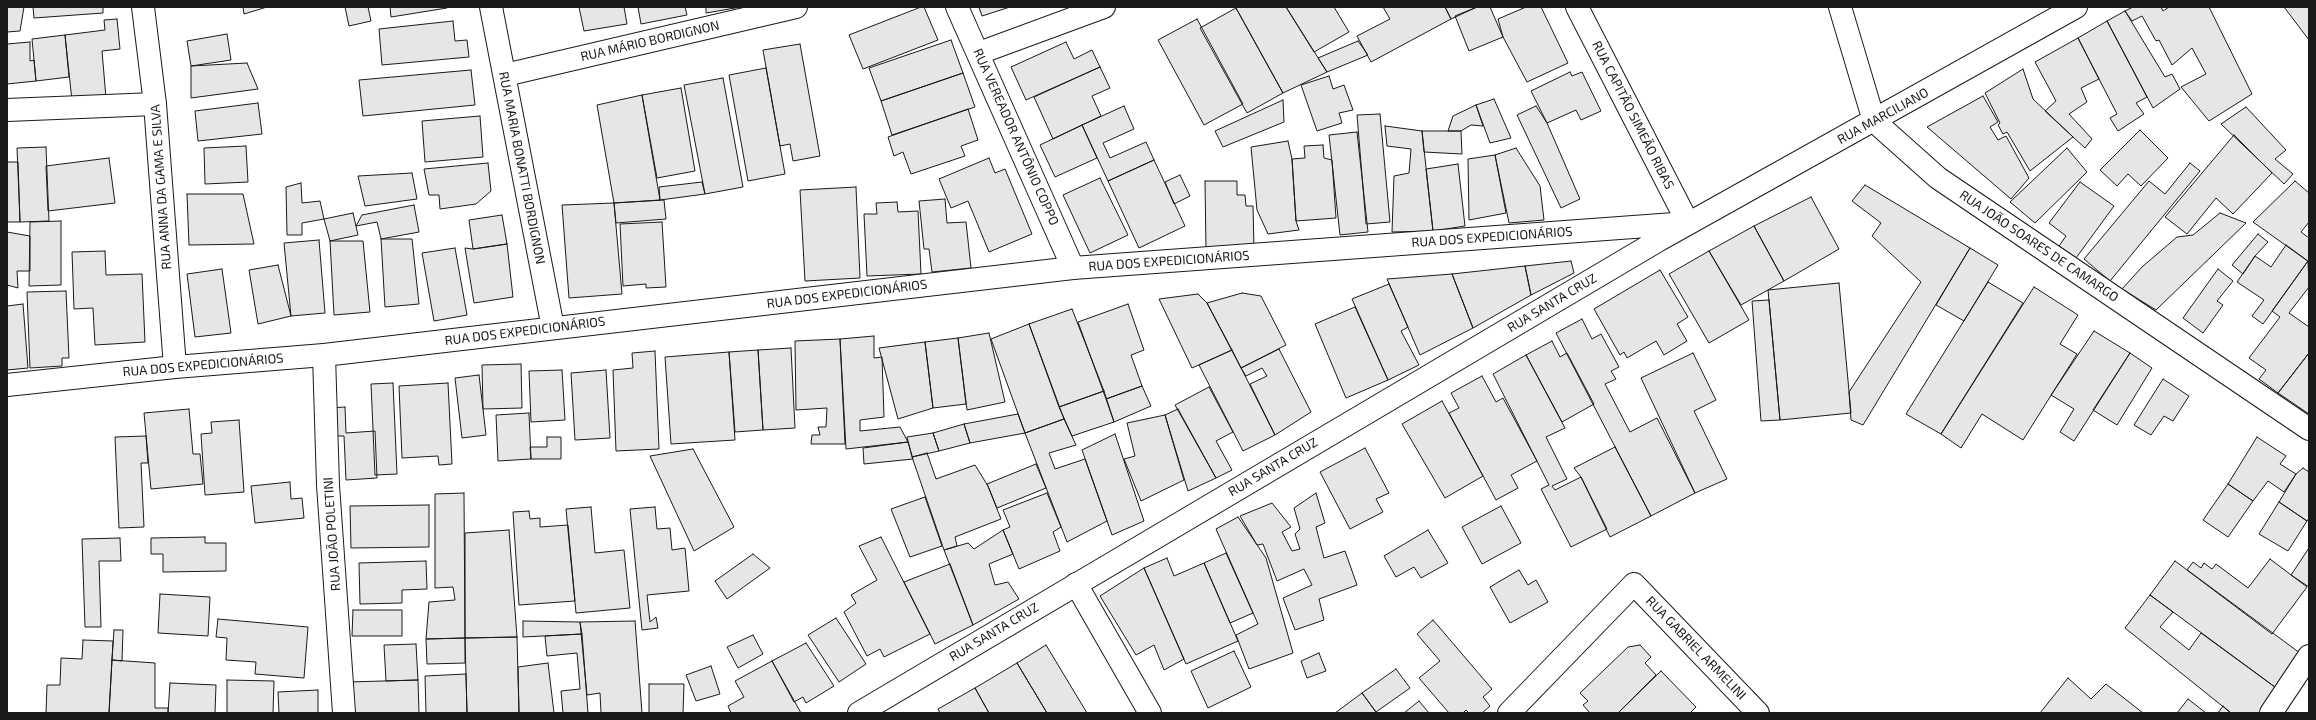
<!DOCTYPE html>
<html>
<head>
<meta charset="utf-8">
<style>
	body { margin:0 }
	#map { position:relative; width:2316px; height:720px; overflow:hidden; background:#fff; font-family:"Exo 2",sans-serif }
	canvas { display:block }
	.frame { position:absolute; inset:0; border:8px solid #1a1a1a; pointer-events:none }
</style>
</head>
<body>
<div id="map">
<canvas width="2316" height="720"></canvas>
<div class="frame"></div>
</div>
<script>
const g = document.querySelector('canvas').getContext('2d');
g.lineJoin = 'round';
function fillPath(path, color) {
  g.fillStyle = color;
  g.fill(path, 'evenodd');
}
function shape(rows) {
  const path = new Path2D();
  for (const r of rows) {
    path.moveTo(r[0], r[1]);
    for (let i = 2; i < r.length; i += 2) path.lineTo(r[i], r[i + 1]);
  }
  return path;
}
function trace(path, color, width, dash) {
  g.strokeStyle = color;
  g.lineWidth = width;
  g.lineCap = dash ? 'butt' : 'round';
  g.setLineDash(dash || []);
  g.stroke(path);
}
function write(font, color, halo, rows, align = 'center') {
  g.font = font + ' "Exo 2",sans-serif';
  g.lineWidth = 3;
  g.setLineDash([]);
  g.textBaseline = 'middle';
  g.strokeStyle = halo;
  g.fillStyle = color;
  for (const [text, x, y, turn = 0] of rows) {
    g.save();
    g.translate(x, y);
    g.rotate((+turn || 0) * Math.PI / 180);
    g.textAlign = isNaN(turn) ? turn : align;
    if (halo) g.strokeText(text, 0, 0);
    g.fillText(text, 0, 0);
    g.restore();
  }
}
const building = shape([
	[7,7,24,7,20,31,7,32,7,7],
	[33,7,103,7,103,13,34,18,33,7],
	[243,7,267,7,244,14,243,7],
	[345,7,368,7,371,21,349,26,345,7],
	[390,7,446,7,447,8,391,17,390,7],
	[579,7,624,7,627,24,584,31,579,7],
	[638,7,685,7,687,15,641,24,638,7],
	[706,7,741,7,706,13,706,7],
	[921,7,924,7,938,40,863,69,849,35,921,7],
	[979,7,1010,7,982,16,979,7],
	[1238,7,1286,7,1327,72,1283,93,1236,8,1238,7],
	[1286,7,1334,7,1349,32,1314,52,1286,7],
	[1383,7,1445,7,1451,19,1371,62,1357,36,1390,19,1383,7],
	[1445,7,1477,7,1451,19,1445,7],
	[1477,7,1490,7,1503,37,1469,51,1455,16,1477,7],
	[1526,7,1541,7,1568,63,1527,82,1503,37,1498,19,1526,7],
	[2133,7,2161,7,2163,11,2169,7,2209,7,2252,94,2209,121,2181,87,2206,74,2192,48,2172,65,2159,40,2156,41,2142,16,2132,21,2125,11,2133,7],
	[2284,7,2309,7,2309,40,2284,7],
	[1236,8,1283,93,1247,113,1200,28,1236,8],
	[2125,11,2165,77,2172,74,2180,89,2153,108,2107,21,2125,11],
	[117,19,120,49,102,51,106,98,72,101,65,35,105,30,104,20,117,19],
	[1197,19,1243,104,1204,125,1158,40,1197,19],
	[453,21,455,41,467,40,469,57,382,65,379,29,453,21],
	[2107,21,2147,97,2136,103,2144,114,2118,131,2110,118,2117,114,2078,38,2107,21],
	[227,34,231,60,191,66,187,41,227,34],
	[65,35,69,77,36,81,32,39,65,35],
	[2078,38,2099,79,2081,88,2087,102,2069,114,2092,139,2085,148,2045,111,2056,101,2035,62,2078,38],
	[951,40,963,73,881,101,869,68,951,40],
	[1358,41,1368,55,1327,72,1318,58,1358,41],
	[30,42,30,61,34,60,36,81,7,84,7,44,30,42],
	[1066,42,1074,59,1092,50,1100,67,1026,100,1011,67,1066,42],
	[800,44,820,156,793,161,790,144,780,146,763,50,800,44],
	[247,63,258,89,191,98,191,66,247,63],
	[1100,67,1110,88,1092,96,1101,116,1053,139,1034,97,1100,67],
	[766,68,785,174,748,181,729,75,766,68],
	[2023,69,2033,99,2073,137,2030,171,2007,132,2003,134,1998,125,2000,123,1985,93,2023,69],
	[471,70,475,105,363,116,359,80,471,70],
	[1570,72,1572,76,1582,72,1601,111,1581,120,1576,110,1547,123,1531,91,1570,72],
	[963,73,975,107,892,135,881,101,963,73],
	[1329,76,1333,89,1344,85,1353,110,1339,113,1342,123,1317,131,1301,85,1329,76],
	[723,78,743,187,705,194,684,85,723,78],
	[681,88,695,171,657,178,642,95,681,88],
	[642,95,660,200,614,203,597,105,642,95],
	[1983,96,1998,122,1990,127,1998,140,2006,136,2029,178,2011,199,1927,127,1983,96],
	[1494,99,1511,138,1490,143,1476,105,1494,99],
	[1283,100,1284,122,1223,147,1215,131,1283,100],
	[258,103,262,134,198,141,195,111,258,103],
	[1476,105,1483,126,1471,125,1461,131,1448,131,1453,116,1476,105],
	[1124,106,1134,129,1103,143,1110,158,1146,142,1154,160,1108,181,1082,125,1124,106],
	[1536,106,1547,123,1580,199,1561,208,1517,115,1536,106],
	[2246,107,2286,150,2275,159,2293,174,2284,184,2221,124,2246,107],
	[968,109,978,140,961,146,965,156,911,174,903,152,894,156,888,137,968,109],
	[1380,114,1390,222,1366,224,1357,115,1380,114],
	[480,116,483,157,425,162,422,121,480,116],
	[1082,125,1097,158,1055,177,1040,145,1082,125],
	[1385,126,1422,131,1433,231,1392,232,1394,176,1409,173,1411,149,1387,146,1385,126],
	[2140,130,2168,158,2141,186,2128,174,2117,186,2100,170,2140,130],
	[1422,131,1461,131,1462,154,1424,152,1422,131],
	[1357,132,1368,232,1340,235,1329,135,1357,132],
	[2234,135,2272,173,2233,214,2216,198,2187,234,2165,217,2234,135],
	[1288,141,1292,159,1296,221,1299,230,1268,234,1257,210,1251,147,1288,141],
	[1323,145,1324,158,1332,160,1336,218,1296,221,1292,159,1305,158,1304,146,1323,145],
	[246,146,248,182,205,184,204,148,246,146],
	[46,147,49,221,20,222,17,148,46,147],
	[1516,148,1540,186,1544,220,1509,223,1495,155,1516,148],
	[2067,148,2087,172,2035,223,2010,202,2067,148],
	[1495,155,1506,213,1469,220,1468,159,1495,155],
	[109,158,115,203,48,211,46,166,109,158],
	[989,158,995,173,1005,169,1032,234,989,252,968,201,951,208,939,179,989,158],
	[1154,160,1185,226,1139,248,1108,181,1154,160],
	[7,162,18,162,20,222,7,222,7,162],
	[488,163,491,191,476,204,440,209,439,195,429,195,424,169,488,163],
	[2190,163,2200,171,2110,281,2084,259,2149,181,2165,194,2190,163],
	[1458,164,1465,226,1433,231,1426,169,1458,164],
	[412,173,417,199,365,206,358,176,412,173],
	[1180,175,1190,196,1174,204,1165,182,1180,175],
	[1100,178,1128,235,1090,253,1063,195,1100,178],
	[1205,181,1237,181,1237,195,1245,195,1246,206,1253,206,1254,248,1206,249,1205,181],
	[2295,181,2309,193,2309,222,2301,232,2309,238,2309,262,2253,222,2295,181],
	[702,182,705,194,660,200,659,187,702,182],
	[2080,182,2114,206,2076,258,2059,246,2066,236,2049,223,2080,182],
	[301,183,302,203,320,201,324,219,302,223,302,235,287,235,286,187,301,183],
	[1865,185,1970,248,1863,425,1851,420,1849,392,1921,282,1872,236,1881,223,1852,201,1865,185],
	[856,187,860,278,805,281,800,190,856,187],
	[187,194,243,194,254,244,189,245,187,194],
	[1811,197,1839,249,1784,281,1754,226,1811,197],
	[945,199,947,223,966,222,971,268,932,272,929,249,924,249,919,201,945,199],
	[664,200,666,219,616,223,614,203,664,200],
	[897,202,898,212,918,211,921,274,867,276,864,214,877,214,876,203,897,202],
	[614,203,622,294,569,298,562,205,614,203],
	[414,205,419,232,381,239,377,222,356,226,362,215,414,205],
	[353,213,358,235,330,241,324,219,353,213],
	[2220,213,2246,223,2156,310,2122,289,2142,267,2177,237,2193,235,2220,213],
	[502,215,507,244,473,249,469,220,502,215],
	[61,221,61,285,29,286,30,222,61,221],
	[662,222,666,287,646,288,646,284,623,286,620,224,662,222],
	[1754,226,1784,281,1741,305,1709,251,1754,226],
	[7,232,30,236,30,271,17,271,18,288,7,285,7,232],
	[2258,234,2268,242,2255,256,2243,274,2232,265,2258,234],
	[381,239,412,239,419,304,385,307,381,239],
	[319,240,325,313,291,316,284,243,319,240],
	[330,241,363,241,370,312,334,315,330,241],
	[507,244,513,297,474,303,465,248,473,249,507,244],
	[2286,245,2308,261,2263,324,2252,316,2264,300,2237,282,2255,256,2271,267,2286,245],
	[455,248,467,315,434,321,422,253,455,248],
	[1970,248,1998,265,1964,321,1936,305,1970,248],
	[105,251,106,275,142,274,145,342,95,345,93,308,74,309,72,252,105,251],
	[1709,251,1749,320,1709,343,1669,274,1709,251],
	[1571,261,1574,273,1531,295,1525,266,1571,261],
	[2308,261,2309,287,2289,313,2309,327,2309,353,2278,393,2259,379,2266,370,2249,358,2280,317,2272,311,2308,261],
	[278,265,291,316,258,324,249,270,278,265],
	[1525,266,1531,295,1473,328,1452,274,1525,266],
	[222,269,231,333,195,337,187,274,222,269],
	[2218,269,2233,281,2217,301,2223,305,2203,333,2183,318,2218,269],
	[1660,270,1688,317,1677,324,1687,341,1664,355,1656,341,1627,358,1624,352,1620,355,1594,309,1660,270],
	[1452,274,1473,328,1420,355,1387,279,1452,274],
	[1988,282,2023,303,1941,434,1906,414,1988,282],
	[1839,283,1851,413,1780,420,1768,290,1839,283],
	[1389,284,1408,327,1401,331,1419,365,1388,380,1352,299,1389,284],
	[2034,287,2078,315,2060,344,2077,354,2023,440,1982,414,1961,448,1941,434,2034,287],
	[66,291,69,358,62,358,62,366,30,368,27,292,66,291],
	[1242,293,1261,296,1286,345,1241,368,1207,303,1242,293],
	[1198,294,1207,303,1232,350,1192,368,1159,299,1198,294],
	[1769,300,1780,420,1761,421,1752,301,1769,300],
	[23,304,28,368,7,370,7,306,23,304],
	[1128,304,1144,350,1131,355,1142,386,1106,399,1078,322,1128,304],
	[1355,307,1388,380,1346,398,1315,324,1355,307],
	[1072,309,1104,391,1059,407,1029,324,1072,309],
	[1582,319,1592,339,1601,334,1619,367,1611,371,1616,379,1605,384,1630,432,1657,418,1695,493,1651,516,1556,333,1582,319],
	[1029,324,1064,419,1025,433,991,339,1029,324],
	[2094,331,2130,353,2074,441,2060,432,2074,409,2051,395,2094,331],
	[989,333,1005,402,967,410,958,338,989,333],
	[874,336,874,358,882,357,884,417,860,420,860,431,900,427,908,442,846,449,840,339,874,336],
	[958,338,966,404,933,408,925,342,958,338],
	[840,339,845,444,811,444,812,435,820,435,818,427,826,427,827,408,796,410,795,341,840,339],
	[1552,341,1560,357,1567,353,1594,404,1562,422,1526,355,1552,341],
	[925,342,933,408,898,419,879,348,925,342],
	[791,348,795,428,763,430,758,350,791,348],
	[1279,349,1311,412,1275,435,1250,384,1267,376,1262,368,1246,376,1241,368,1279,349],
	[758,350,763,430,735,432,729,352,758,350],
	[1232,350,1275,435,1243,451,1199,365,1232,350],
	[655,351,659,449,616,451,613,370,633,368,632,353,655,351],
	[729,352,735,440,671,444,665,357,729,352],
	[1693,353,1716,400,1694,411,1727,479,1695,493,1641,378,1693,353],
	[2130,353,2152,368,2117,425,2093,410,2130,353],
	[2309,353,2309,414,2278,393,2309,353],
	[1526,355,1565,428,1546,437,1567,479,1552,486,1555,490,1581,477,1607,529,1571,547,1541,489,1549,485,1493,374,1526,355],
	[521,364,522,408,483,409,482,365,521,364],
	[562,370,565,420,531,422,529,371,562,370],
	[606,370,610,438,575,440,571,373,606,370],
	[479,375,486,435,462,438,455,378,479,375],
	[1482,376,1496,402,1503,398,1537,461,1511,475,1518,488,1496,500,1449,413,1459,408,1451,393,1482,376],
	[2163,379,2189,396,2173,421,2164,416,2151,435,2134,425,2163,379],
	[393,383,397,474,375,475,371,384,393,383],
	[448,383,452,464,439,465,438,456,402,458,399,386,448,383],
	[1142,386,1151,406,1114,422,1106,399,1142,386],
	[1209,387,1233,432,1216,441,1232,470,1216,478,1175,405,1209,387],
	[1104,391,1114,422,1072,436,1059,407,1104,391],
	[1442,401,1483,476,1445,498,1402,424,1442,401],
	[345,407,346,433,375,431,377,478,346,480,344,436,331,436,330,408,345,407],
	[189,409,193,454,200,454,203,484,151,489,144,413,189,409],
	[1178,409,1216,478,1188,491,1165,415,1178,409],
	[529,413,531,459,498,461,496,415,529,413],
	[1018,414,1025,433,970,443,964,424,1018,414],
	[1165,415,1184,480,1141,501,1124,459,1135,456,1127,423,1165,415],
	[1064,419,1076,445,1049,453,1055,469,1085,459,1107,521,1067,542,1025,433,1064,419],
	[239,420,244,492,205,495,201,434,212,433,211,422,239,420],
	[964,424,970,443,939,451,933,433,964,424],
	[933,433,939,451,912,457,907,437,933,433],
	[1115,434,1144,521,1112,535,1082,450,1115,434],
	[146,436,148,463,141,463,144,527,119,528,115,437,146,436],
	[547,437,561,437,561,459,531,459,530,447,547,447,547,437],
	[2257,437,2286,456,2280,464,2296,474,2284,492,2268,481,2253,501,2228,484,2257,437],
	[908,442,913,459,864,464,863,448,908,442],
	[1615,447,1651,516,1610,537,1581,477,1574,468,1615,447],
	[1365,448,1389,493,1376,499,1383,512,1350,529,1320,472,1365,448],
	[693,449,734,527,694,551,650,456,693,449],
	[927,453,936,479,975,465,988,486,1001,519,955,537,957,546,944,550,912,457,927,453],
	[1036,464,1046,488,997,508,987,484,1036,464],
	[2303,468,2309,472,2309,518,2307,521,2279,502,2296,474,2303,468],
	[290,482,291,499,302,498,304,518,255,523,251,486,290,482],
	[2228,484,2253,501,2228,537,2203,520,2228,484],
	[464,493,465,638,426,639,429,602,455,600,453,587,435,588,435,494,464,493],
	[1047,493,1061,527,1053,532,1060,551,1019,569,1003,530,1010,527,1003,510,1047,493],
	[1316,493,1325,523,1316,527,1324,558,1345,551,1357,585,1319,599,1324,620,1295,630,1283,598,1312,585,1304,569,1277,581,1263,544,1257,545,1240,516,1272,503,1291,527,1282,532,1292,551,1300,549,1295,534,1300,529,1294,508,1316,493],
	[925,497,942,546,910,557,891,509,925,497],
	[2279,502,2307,521,2288,551,2259,534,2279,502],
	[429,505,429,547,351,548,350,506,429,505],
	[1501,506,1521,543,1482,564,1462,527,1501,506],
	[591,507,595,553,624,550,630,608,576,613,566,509,591,507],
	[655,507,657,529,670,528,672,550,685,548,689,591,647,595,650,622,656,617,658,628,642,630,630,509,655,507],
	[529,511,530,519,540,518,540,527,568,525,575,601,519,605,513,512,529,511],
	[1238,517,1266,558,1293,653,1249,669,1236,635,1258,624,1216,529,1238,517],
	[509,530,517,637,465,638,465,533,509,530],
	[1003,530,1013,554,989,564,995,585,1008,582,1019,599,973,625,944,550,968,543,974,549,1003,530],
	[1428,530,1448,563,1421,578,1414,567,1396,577,1384,556,1428,530],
	[205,537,205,543,226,543,226,571,163,572,163,554,151,554,151,538,205,537],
	[881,537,930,634,884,657,880,649,867,656,844,612,856,603,851,595,877,580,859,546,881,537],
	[120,538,121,561,99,561,101,627,85,627,82,539,120,538],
	[2309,548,2309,587,2291,575,2309,548],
	[1226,553,1253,613,1230,623,1204,563,1226,553],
	[753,554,770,568,727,599,715,581,753,554],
	[1167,558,1174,576,1204,563,1238,641,1186,664,1144,568,1167,558],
	[2270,559,2307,587,2272,634,2187,570,2193,562,2201,568,2204,563,2212,569,2216,564,2248,588,2270,559],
	[426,561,427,589,402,590,402,603,360,604,359,563,426,561],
	[2175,561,2304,656,2279,690,2150,595,2175,561],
	[950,564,973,625,935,644,904,582,950,564],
	[1144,568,1184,659,1164,670,1154,645,1136,655,1100,596,1144,568],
	[1519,570,1528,585,1536,580,1548,602,1510,623,1490,587,1519,570],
	[160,594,210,597,208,636,158,633,160,594],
	[2150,595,2173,612,2160,627,2189,650,2201,633,2279,690,2263,713,2231,713,2125,628,2150,595],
	[353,610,402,610,402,636,352,636,353,610],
	[836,618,866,664,839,682,808,635,836,618],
	[218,619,308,627,304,678,255,674,256,662,226,660,227,638,216,637,218,619],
	[1433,620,1492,689,1483,697,1490,706,1482,713,1469,713,1466,710,1463,713,1449,713,1419,678,1440,661,1417,634,1433,620],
	[523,621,580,622,582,634,523,637,523,621],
	[635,621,642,713,601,713,600,693,587,695,580,622,635,621],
	[114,630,123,630,122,661,112,660,114,630],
	[582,634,588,713,563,713,561,691,580,689,577,653,547,656,545,636,582,634],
	[753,635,763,654,738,668,727,647,753,635],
	[517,637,519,713,467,713,465,638,517,637],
	[465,638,465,663,427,664,426,639,465,638],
	[83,640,113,641,109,713,46,713,47,685,60,685,61,658,82,659,83,640],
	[806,643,834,686,806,703,803,697,794,702,772,661,806,643],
	[416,644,418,680,386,681,384,645,416,644],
	[1046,645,1087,713,1047,713,1017,663,1046,645],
	[1640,645,1651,657,1645,663,1656,675,1618,713,1590,713,1583,705,1588,701,1580,693,1628,647,1640,645],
	[1234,651,1251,687,1208,708,1191,671,1234,651],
	[1319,653,1326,671,1307,678,1301,661,1319,653],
	[112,660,155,663,155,708,168,708,168,713,109,713,112,660],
	[772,661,801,713,731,713,728,706,744,697,735,681,772,661],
	[548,663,554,713,519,713,518,667,548,663],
	[1017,663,1047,713,989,713,975,688,1017,663],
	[711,666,720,694,696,701,686,675,711,666],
	[1396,669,1410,688,1376,712,1362,693,1396,669],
	[1661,671,1696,707,1690,713,1618,713,1661,671],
	[466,674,467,713,426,713,425,676,466,674],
	[2068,678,2091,699,2106,684,2143,713,2040,713,2068,678],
	[227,680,274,681,273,713,227,713,227,680],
	[418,680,419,713,349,713,348,682,418,680],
	[170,683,216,685,215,713,168,713,170,683],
	[649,684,684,684,683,713,649,713,649,684],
	[975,688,989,713,940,713,938,709,975,688],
	[318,690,318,713,279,713,278,692,318,690],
	[1362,693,1376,712,1375,713,1335,713,1362,693],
	[2188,699,2206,713,2177,713,2188,699],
	[1419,701,1429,713,1404,713,1419,701],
	[2223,706,2231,713,2218,713,2223,706]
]);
fillPath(building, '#e6e6e6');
trace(building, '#1a1a1a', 1);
const minor = shape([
	[491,7,553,328],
	[957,7,1073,268],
	[1577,7,1688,223],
	[979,53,1104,7],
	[505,75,796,7],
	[7,110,155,104],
	[324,355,328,485,344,713],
	[1076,584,1150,713],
	[1509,713,1634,584,1758,713],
	[2271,713,2309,656]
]);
const tertiary = shape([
	[143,7,155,104,175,367],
	[1840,7,1874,121,1938,178,2309,429],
	[7,385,175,367,324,355,1073,268,1688,223],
	[859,713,1659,240,2076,7]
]);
trace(minor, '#1a1a1a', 24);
trace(tertiary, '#1a1a1a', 24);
trace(minor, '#fff', 22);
trace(tertiary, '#fff', 22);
write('13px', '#1a1a1a', '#fff', [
	["RUA MÁRIO BORDIGNON",650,41,-13],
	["RUA CAPITÃO SIMEÃO RIBAS",1633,115,63],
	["RUA MARCILIANO",1883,116,-29],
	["RUA VEREADOR ANTÔNIO COPPO",1016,137,66],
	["RUA MARIA BONATTI BORDIGNON",522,168,79],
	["RUA ANNA DA GAMA E SILVA",161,187,-94],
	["RUA DOS EXPEDICIONÁRIOS",1492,237,-4],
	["RUA JOÃO SOARES DE CAMARGO",2039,246,34],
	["RUA DOS EXPEDICIONÁRIOS",1169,261,-4],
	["RUA DOS EXPEDICIONÁRIOS",847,294,-7],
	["RUA SANTA CRUZ",1552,303,-31],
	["RUA DOS EXPEDICIONÁRIOS",525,331,-7],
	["RUA DOS EXPEDICIONÁRIOS",203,365,-5],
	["RUA SANTA CRUZ",1273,467,-31],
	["RUA JOÃO POLETINI",332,534,-94],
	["RUA SANTA CRUZ",994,632,-31],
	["RUA GABRIEL ARMELINI",1696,648,46]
]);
</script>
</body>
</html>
